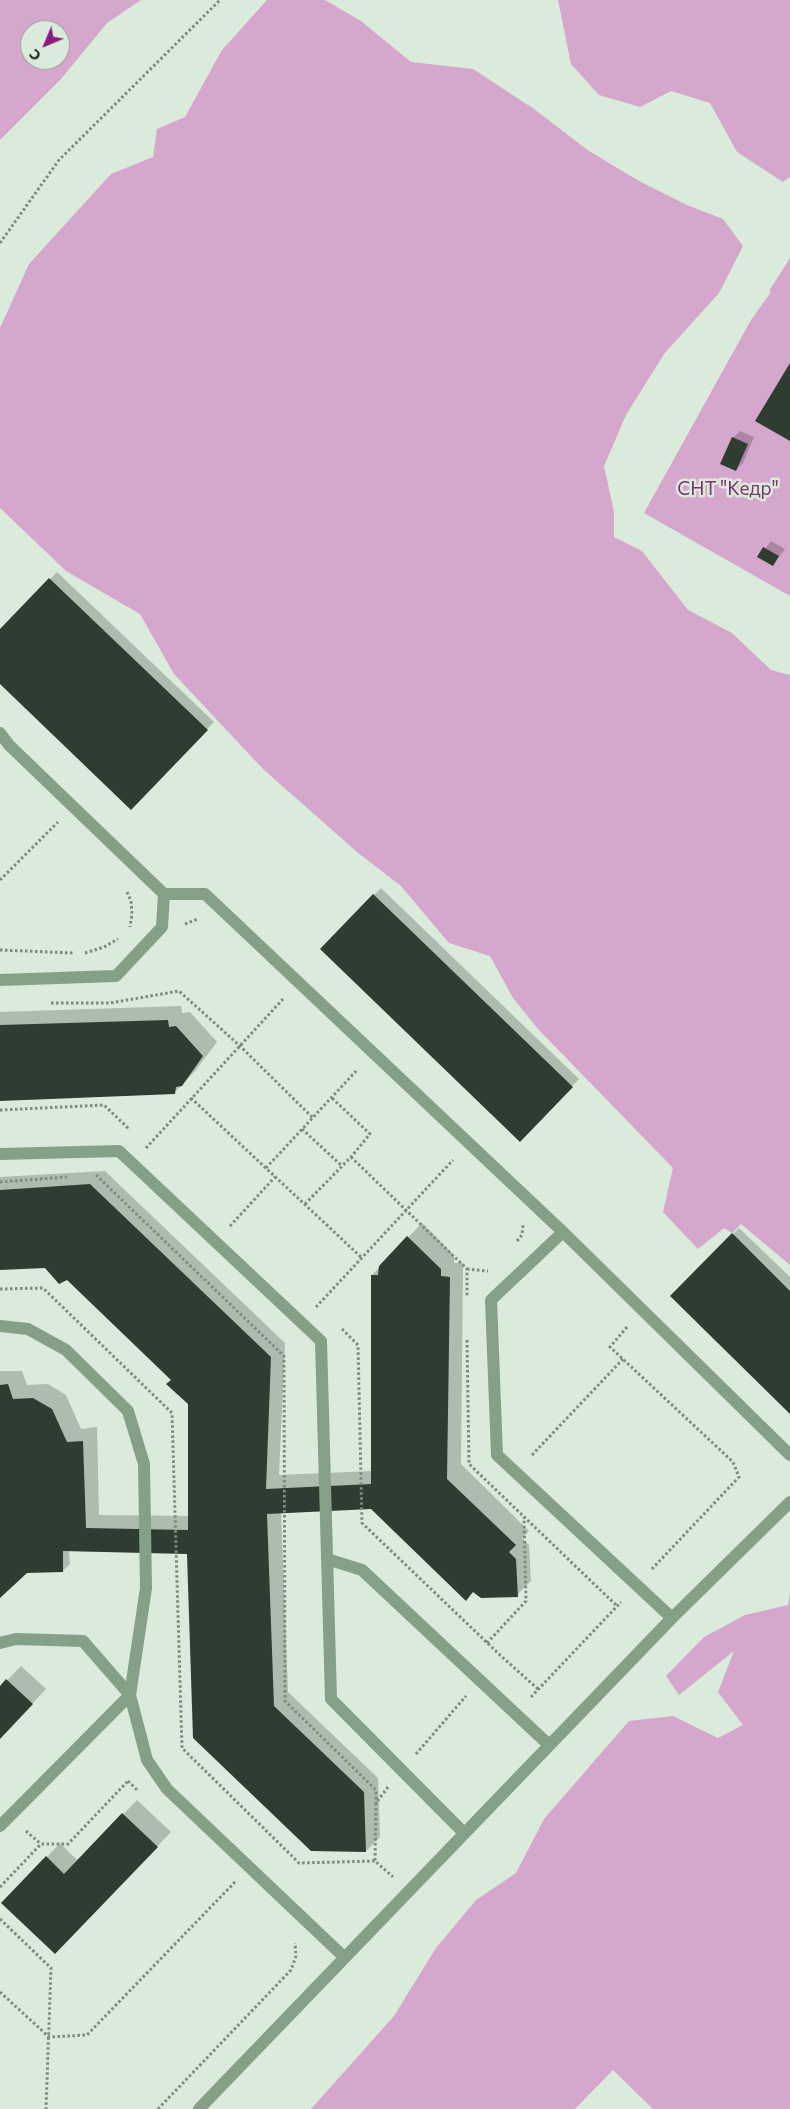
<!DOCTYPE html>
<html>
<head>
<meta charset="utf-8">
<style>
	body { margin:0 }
	#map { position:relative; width:790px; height:2109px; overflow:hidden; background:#daeadb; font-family:Commissioner,sans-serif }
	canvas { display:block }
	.north { position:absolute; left:20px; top:20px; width:50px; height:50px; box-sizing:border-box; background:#daeadb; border:1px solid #8e9a8f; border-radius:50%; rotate:225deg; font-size:14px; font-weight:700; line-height:20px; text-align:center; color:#1c221d }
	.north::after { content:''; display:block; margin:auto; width:18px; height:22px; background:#8b1b7e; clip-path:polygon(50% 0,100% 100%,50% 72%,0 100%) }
</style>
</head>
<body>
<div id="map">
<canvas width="790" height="2109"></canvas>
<div class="north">С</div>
</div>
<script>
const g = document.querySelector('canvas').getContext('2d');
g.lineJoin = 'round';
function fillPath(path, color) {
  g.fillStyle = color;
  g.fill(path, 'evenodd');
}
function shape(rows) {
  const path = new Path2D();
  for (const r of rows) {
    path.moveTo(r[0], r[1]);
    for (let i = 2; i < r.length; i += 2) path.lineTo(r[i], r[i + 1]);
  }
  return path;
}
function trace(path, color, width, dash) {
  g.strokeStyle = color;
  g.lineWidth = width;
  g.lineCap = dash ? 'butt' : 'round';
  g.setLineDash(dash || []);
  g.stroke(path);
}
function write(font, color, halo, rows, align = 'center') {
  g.font = font + ' Commissioner,sans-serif';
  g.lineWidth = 5;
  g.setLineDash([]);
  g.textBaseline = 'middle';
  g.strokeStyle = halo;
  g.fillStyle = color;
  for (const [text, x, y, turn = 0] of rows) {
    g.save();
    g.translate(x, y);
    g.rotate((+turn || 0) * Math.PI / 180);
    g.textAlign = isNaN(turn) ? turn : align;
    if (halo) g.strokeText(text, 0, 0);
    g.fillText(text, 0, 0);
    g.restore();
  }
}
fillPath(shape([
	[0,0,141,0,107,23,61,79,0,140],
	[30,30,60,30,60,60,30,60],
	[267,0,325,0,361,21,411,62,473,69,534,109,589,151,639,181,687,205,723,219,743,246,719,293,664,354,626,415,604,466,614,512,614,537,642,551,688,610,732,633,771,670,790,675,790,1265,741,1224,732,1233,724,1228,698,1249,663,1212,673,1168,538,1029,513,998,490,956,449,943,401,886,357,852,263,769,174,674,140,614,66,571,0,508,0,328,29,264,111,174,153,157,157,129,185,117,222,50],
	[558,0,790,0,790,177,783,182,737,152,710,103,671,91,640,107,599,95,571,64],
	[790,258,790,596,644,513,751,320,771,292,769,291],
	[790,1593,790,2109,653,2109,613,2070,575,2109,311,2109,394,2016,436,1948,476,1900,516,1873,544,1819,629,1721,673,1716,718,1738,743,1725,718,1692,734,1651,679,1695,666,1676,704,1637,745,1615,788,1605]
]), '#d6a7cc');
fillPath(shape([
	[740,431,754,437,743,463,736,470,733,438],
	[771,541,785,549,773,565,759,557],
	[57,572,214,722,131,808,0,683,0,631],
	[381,888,579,1079,520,1141,321,949],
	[181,1006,182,1013,190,1012,217,1042,195,1071,174,1093,0,1099,0,1012],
	[105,1171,285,1343,279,1475,372,1471,372,1275,422,1223,454,1255,454,1263,463,1263,461,1464,529,1531,522,1538,529,1545,531,1581,517,1595,372,1508,281,1512,288,1692,378,1778,380,1837,366,1851,312,1850,189,1553,69,1551,70,1564,63,1571,26,1572,0,1595,0,1371,22,1371,27,1385,48,1384,66,1395,81,1429,97,1427,99,1515,189,1516,189,1404,173,1379,67,1278,46,1267,0,1269,0,1177],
	[739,1228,790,1277,790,1412,672,1296],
	[21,1666,46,1689,0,1738,0,1688],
	[137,1800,171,1832,69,1939,47,1857,60,1843,78,1861]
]), '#0003');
fillPath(shape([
	[790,363,790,441,755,421],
	[732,437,748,444,736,471,720,464],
	[763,547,779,556,773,566,757,557],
	[49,578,208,730,131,810,0,684,0,629],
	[373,894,573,1087,520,1142,320,949],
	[168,1020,169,1027,176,1026,203,1056,182,1086,176,1087,175,1094,0,1101,0,1025],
	[90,1184,271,1357,266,1489,371,1484,371,1275,378,1275,379,1266,407,1236,441,1269,441,1276,450,1277,447,1479,516,1545,509,1552,516,1559,518,1597,481,1598,473,1592,466,1601,371,1509,267,1514,274,1706,364,1792,366,1852,311,1851,193,1738,187,1554,63,1551,63,1572,27,1573,0,1598,0,1385,8,1384,13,1399,33,1398,52,1409,67,1442,83,1441,86,1528,188,1530,188,1404,166,1384,171,1380,67,1280,59,1284,45,1268,0,1270,0,1190],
	[732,1233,790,1291,790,1414,670,1296],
	[6,1679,33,1704,0,1739,0,1686],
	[122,1813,158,1847,55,1954,1,1903,46,1856,64,1874]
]), '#2f3c31');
trace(shape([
	[0,243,59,160,220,0],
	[0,880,58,822],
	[127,892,131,901,132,914,130,927],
	[185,924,198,919],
	[0,950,74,953],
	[85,953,104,947,118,939],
	[51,1003,110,1003,179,991,240,1046,313,1118],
	[191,1098,362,1258],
	[0,1110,104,1105,130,1130],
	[302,1129,342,1166],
	[146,1148,284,998],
	[351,1157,467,1269,467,1296],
	[266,1168,358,1069],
	[96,1175,284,1356,285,1701,376,1790,376,1803],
	[0,1182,67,1177],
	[305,1204,351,1157,370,1134,332,1098],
	[230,1226,275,1177],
	[517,1241,522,1235,523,1225],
	[467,1269,488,1271],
	[0,1289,43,1288,172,1413,182,1748,299,1863,375,1861],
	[316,1307,453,1160],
	[627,1327,610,1347,733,1462,739,1477,651,1570],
	[342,1329,358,1345,362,1523,501,1656,538,1689],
	[467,1340,469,1464,617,1606],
	[532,1455,623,1359],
	[487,1643,526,1601,524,1517],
	[531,1697,621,1602],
	[416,1754,466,1696],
	[128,1781,138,1791],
	[388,1787,376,1803,375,1861,393,1877],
	[26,1831,41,1844],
	[0,1887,41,1844,68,1844,128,1781],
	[0,1919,51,1968,46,2109],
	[0,1992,49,2037,87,2035,235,1882],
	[158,2109,291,1970,296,1956,295,1943]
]), '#7e897f', 3, [2.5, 2.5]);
trace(shape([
	[0,733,9,745,164,894,205,894,563,1232,790,1455],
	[0,980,116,976,162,927,164,894],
	[0,1154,119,1151,321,1341,331,1699,464,1833],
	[563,1232,491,1300,497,1455,672,1618],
	[0,1326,28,1329,66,1350,128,1411,144,1464,146,1588,130,1695,147,1760,167,1789,344,1957],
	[327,1559,362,1570,549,1745],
	[0,1643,16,1639,83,1641,130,1695],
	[0,1826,130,1695],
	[199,2109,672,1618,790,1502]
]), '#86a088', 12);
write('19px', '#7e3373', '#daeadb', [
	["СНТ \"Кедр\"",728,489]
]);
</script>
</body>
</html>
